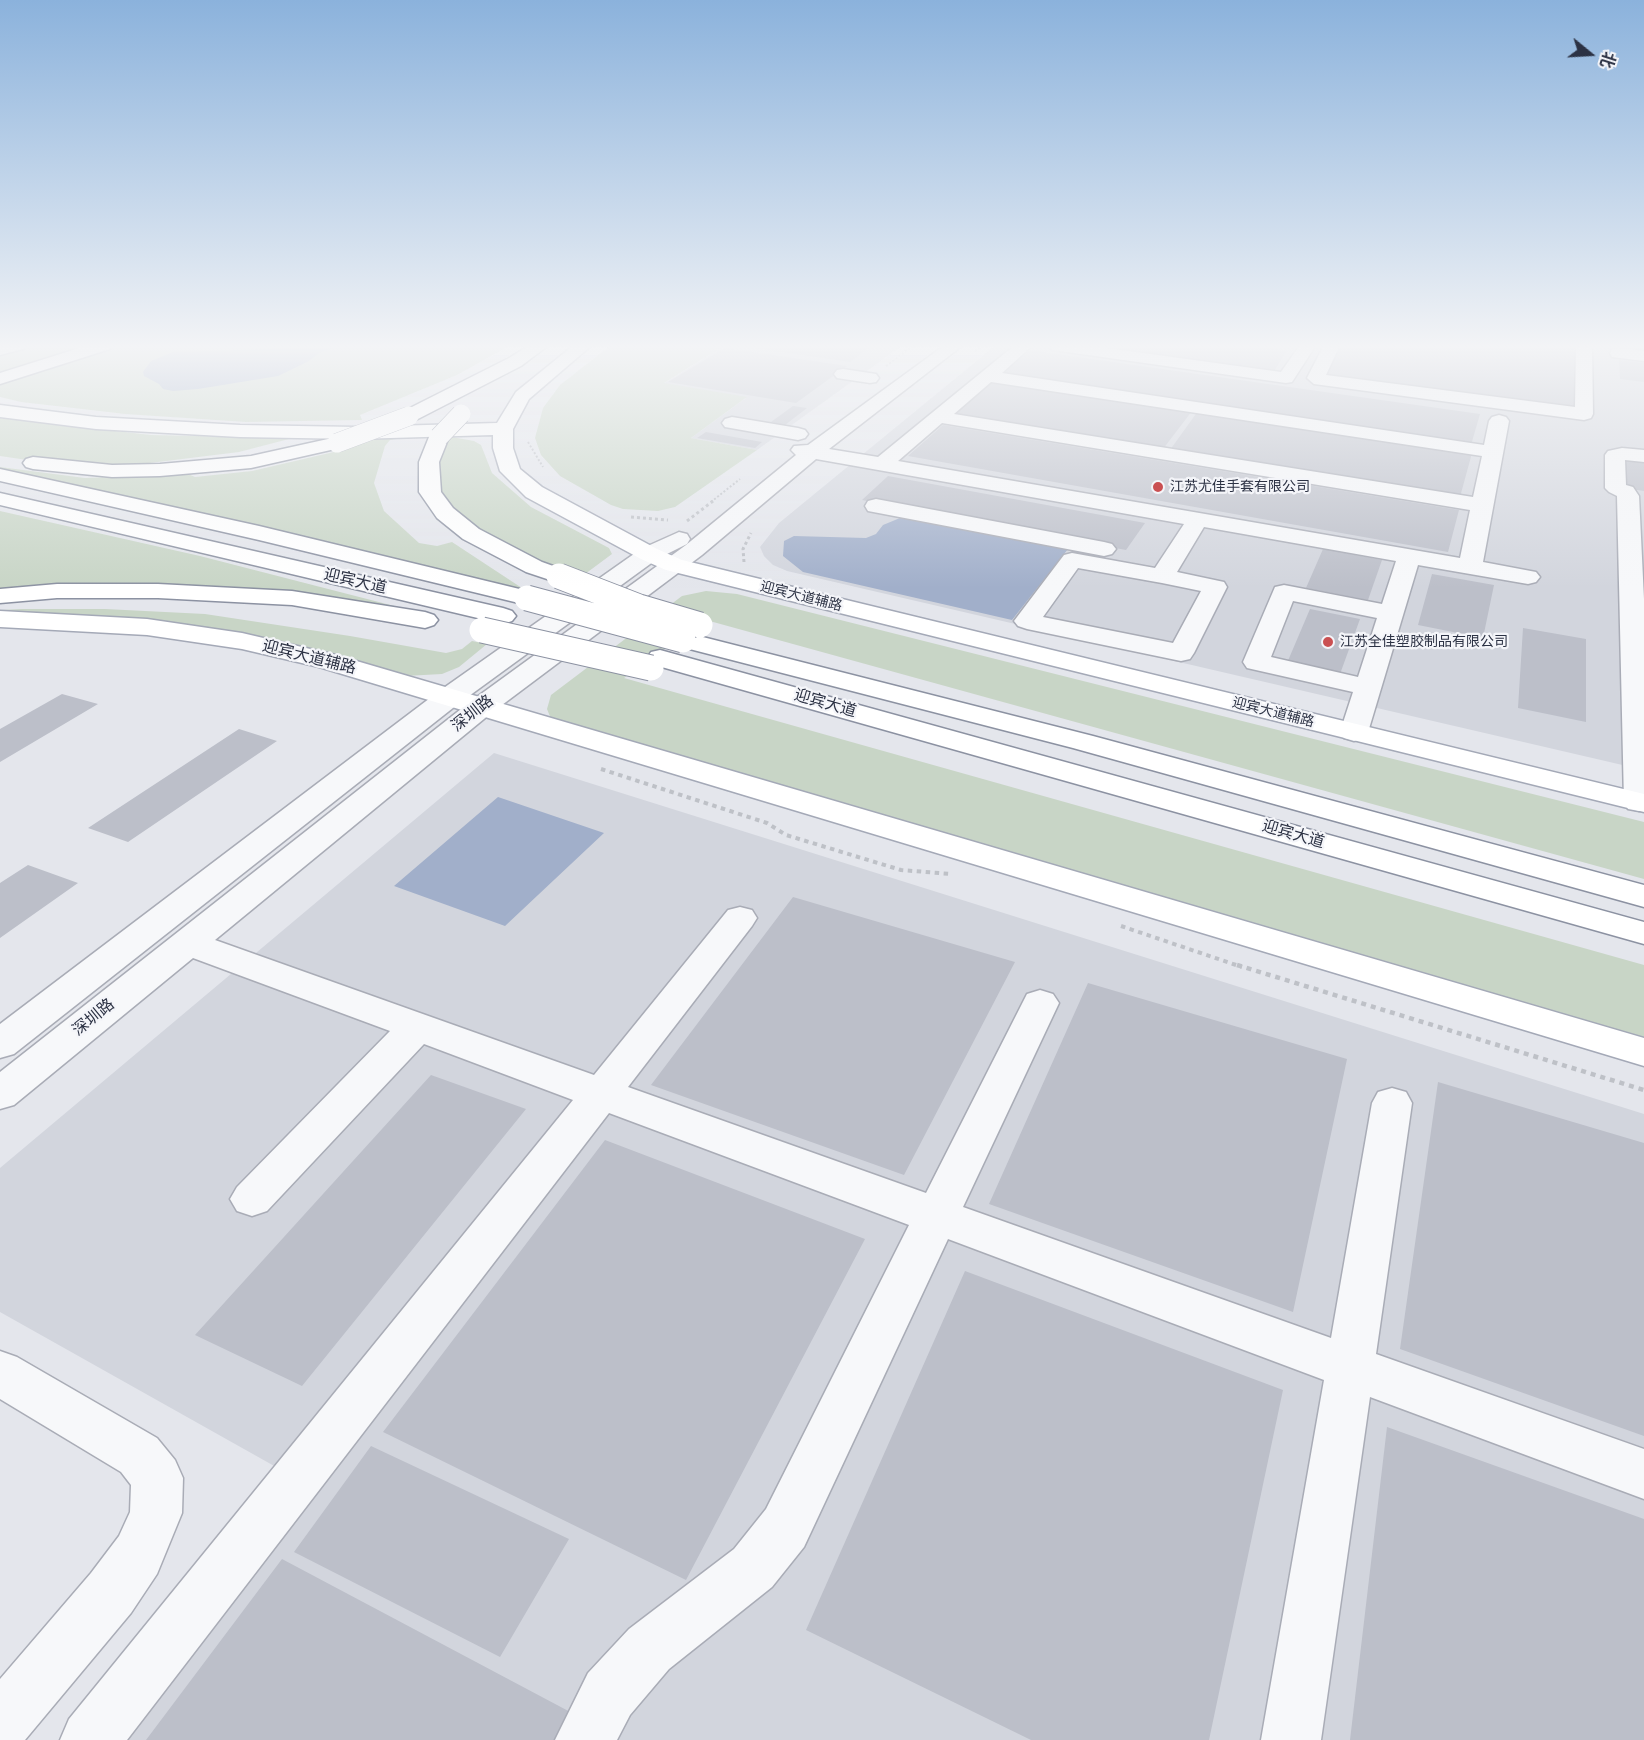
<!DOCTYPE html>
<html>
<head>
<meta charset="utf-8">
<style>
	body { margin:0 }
	#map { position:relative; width:1644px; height:1740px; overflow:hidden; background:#e4e6ec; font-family:Roboto,"Noto Sans SC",sans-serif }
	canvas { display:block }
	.north { position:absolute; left:1560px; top:24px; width:60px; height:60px; -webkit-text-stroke:4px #f4f5f9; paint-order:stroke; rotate:108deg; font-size:16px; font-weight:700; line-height:24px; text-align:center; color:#2c3244 }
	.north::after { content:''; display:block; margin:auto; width:21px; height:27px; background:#2c3244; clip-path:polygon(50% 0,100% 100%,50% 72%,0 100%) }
</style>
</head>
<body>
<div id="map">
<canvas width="1644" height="1740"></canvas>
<div class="north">北</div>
</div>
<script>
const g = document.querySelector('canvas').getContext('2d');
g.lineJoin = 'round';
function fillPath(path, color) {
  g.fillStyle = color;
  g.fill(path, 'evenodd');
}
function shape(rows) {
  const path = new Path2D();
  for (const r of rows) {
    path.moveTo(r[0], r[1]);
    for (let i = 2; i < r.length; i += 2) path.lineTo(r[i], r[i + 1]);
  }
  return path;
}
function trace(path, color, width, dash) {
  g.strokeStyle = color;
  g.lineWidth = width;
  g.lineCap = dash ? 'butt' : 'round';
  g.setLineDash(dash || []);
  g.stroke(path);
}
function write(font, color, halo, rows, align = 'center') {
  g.font = font + ' Roboto,"Noto Sans SC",sans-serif';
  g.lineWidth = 4.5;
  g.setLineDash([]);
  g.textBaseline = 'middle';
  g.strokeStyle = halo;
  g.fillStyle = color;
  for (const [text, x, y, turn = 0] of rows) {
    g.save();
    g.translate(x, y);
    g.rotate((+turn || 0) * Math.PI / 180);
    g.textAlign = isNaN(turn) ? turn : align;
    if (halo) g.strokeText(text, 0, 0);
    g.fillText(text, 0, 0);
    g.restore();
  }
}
fillPath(shape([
	[725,345,903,345,757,450,691,438,746,398,663,384],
	[996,345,1644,345,1644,770,787,571,773,565,764,556,760,547,779,523],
	[494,753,1644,1114,1644,1740,59,1740,276,1467,0,1312,0,1168]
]), '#d2d5dd');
fillPath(shape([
	[0,345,511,345,457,375,360,415,362,420,246,422,125,414,21,402,0,397],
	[611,345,725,345,664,383,747,397,691,438,757,450,675,507,658,511,623,509,611,505,560,476,541,455,535,438,543,408,560,385],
	[0,418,151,435,293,438,239,452,150,463,146,468,54,464,0,456],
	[414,436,390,440,385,446,374,483,384,511,419,543,437,546,452,542,528,592,0,470,0,467,85,478,188,474,195,477,252,471,351,448,367,438],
	[446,436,474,441,481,445,492,473,531,507,609,548,612,554,577,580,521,556,453,516,435,490,441,441],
	[0,511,200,556,437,617,276,592,0,590],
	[706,591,737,594,1644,822,1644,879,706,620,624,678,1644,965,1644,1041,551,719,547,709,551,695,682,596],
	[22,609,105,609,205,614,350,636,446,653,462,649,472,641,487,644,459,667,442,674,405,676,244,636,0,615,0,610]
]), '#c8d5c6');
fillPath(shape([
	[288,345,342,345,321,352,307,362,278,376,198,389,173,391,163,389,159,384,144,376,143,372,151,361,173,352,272,349],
	[900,518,1068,549,1012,620,803,572,783,556,784,541,794,536,866,538,876,534,883,525],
	[498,797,604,833,505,926,394,886]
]), '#a1afca');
fillPath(shape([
	[761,345,873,345,850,362,755,348],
	[1079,345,1243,345,1287,350,1273,373],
	[1337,345,1575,345,1574,408,1323,375],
	[1620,345,1644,345,1644,351,1620,349],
	[725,348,847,366,796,403,668,382],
	[1028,350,1480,414,1471,445,1000,374],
	[1619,360,1644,363,1644,382,1620,379],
	[992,381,1192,411,1163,449,954,415],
	[793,406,807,408,785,425,771,422],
	[1198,411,1472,453,1460,497,1170,450],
	[943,425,1459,510,1448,552,908,456],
	[706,432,762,442,755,448,697,438],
	[1623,460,1644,463,1644,491,1624,488],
	[888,476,1145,523,1126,550,862,500],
	[1323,549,1382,560,1368,600,1306,588],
	[1432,574,1494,585,1483,638,1418,625],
	[1310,609,1360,619,1340,674,1287,663],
	[1523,628,1586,639,1586,722,1518,708],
	[62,694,98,704,0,762,0,729],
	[239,729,277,741,128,842,88,828],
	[28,865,78,883,0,938,0,883],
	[793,897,1015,962,904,1175,651,1085],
	[1088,983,1347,1059,1293,1312,989,1204],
	[431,1075,526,1109,302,1386,195,1335],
	[1438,1082,1644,1143,1644,1436,1400,1349],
	[605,1140,865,1239,686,1580,383,1432],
	[965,1271,1283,1390,1209,1740,1031,1740,806,1630],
	[1387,1427,1644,1519,1644,1740,1350,1740],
	[371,1446,569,1539,500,1657,294,1552],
	[282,1559,574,1714,560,1740,146,1740]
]), '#bcbfc9');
const minor = shape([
	[945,345,963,345,829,449,878,457,1015,345,1033,345,1002,373,1484,445,1489,421,1492,417,1499,415,1506,417,1509,421,1483,562,1536,572,1540,577,1536,582,1528,584,1418,565,1368,732,1364,738,1354,741,1344,738,1340,732,1353,692,1247,668,1243,662,1275,587,1284,585,1382,604,1396,561,1204,527,1177,572,1224,582,1227,587,1194,653,1190,659,1181,661,1027,629,1018,626,1014,621,1064,555,1072,553,1155,568,1184,524,816,459,702,555,490,714,215,940,594,1075,728,910,740,907,752,910,757,918,752,926,628,1087,926,1193,1027,994,1040,990,1053,994,1059,1003,963,1207,1331,1338,1372,1103,1378,1092,1392,1088,1406,1092,1412,1103,1376,1354,1644,1449,1644,1499,1370,1397,1321,1740,1261,1740,1324,1380,948,1239,804,1547,772,1587,669,1669,630,1715,617,1740,555,1740,588,1673,629,1629,734,1549,766,1509,909,1225,609,1113,127,1740,60,1740,69,1719,573,1100,424,1044,267,1211,252,1216,237,1211,230,1199,237,1187,390,1031,193,958,14,1105,0,1109,0,1072,470,702,686,545,796,455,791,450,794,446,808,445,945,345],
	[991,382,1482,456,1473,497,954,414,991,382],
	[942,423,1470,510,1460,558,898,461,942,423],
	[1078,568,1162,583,1201,591,1173,643,1043,617,1078,568],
	[1293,601,1377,618,1358,677,1271,657,1293,601],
	[1045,345,1085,345,1281,372,1300,345,1316,345,1292,382,1286,383,1053,350,1045,345],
	[1324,345,1340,345,1326,375,1575,407,1576,345,1592,345,1593,414,1591,418,1584,420,1314,384,1307,378,1324,345],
	[1618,348,1644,351,1644,361,1612,357,1610,353,1612,349,1618,348],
	[843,369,876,374,879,378,876,382,870,383,837,378,834,374,837,370,843,369],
	[732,417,798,428,805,430,808,434,805,438,798,440,725,427,722,423,725,419,732,417],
	[1622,448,1644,450,1644,462,1625,460,1626,485,1633,487,1639,496,1644,599,1644,810,1639,811,1628,809,1624,802,1617,496,1609,492,1605,488,1605,455,1608,451,1622,448],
	[876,499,1104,542,1112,544,1116,549,1112,554,1104,556,868,511,865,506,868,501,876,499],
	[679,532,687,534,690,539,687,544,657,559,458,704,14,1054,0,1058,0,1024,438,692,641,549,679,532],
	[0,1351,17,1357,157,1438,175,1460,183,1478,182,1513,157,1574,131,1613,25,1740,0,1740,0,1679,91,1573,119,1536,130,1512,131,1485,121,1472,0,1399,0,1351]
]);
const major = shape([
	[574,345,592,345,529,399,513,429,513,448,520,469,542,487,657,549,682,560,1644,794,1644,812,666,570,641,559,526,497,500,471,493,448,493,435,356,439,240,437,96,429,0,417,0,405,96,417,240,425,356,427,497,423,516,392,574,345],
	[0,611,147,619,242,633,336,655,1644,1038,1644,1066,319,667,242,649,147,635,0,627,0,611]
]);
const highway = shape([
	[0,345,25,345,23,349,0,355,0,345],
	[89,345,112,345,110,349,0,384,0,373,89,345],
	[530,345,549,345,521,366,416,420,409,422,402,420,400,416,402,412,509,358,530,345],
	[439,431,446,433,449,437,439,462,441,492,453,508,479,529,542,562,567,571,571,576,567,581,559,583,526,572,463,539,437,518,419,492,419,462,429,437,432,433,439,431],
	[337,437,344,439,347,443,344,447,251,468,160,476,112,477,33,469,26,467,23,463,26,459,33,457,112,465,160,464,251,456,337,437],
	[0,469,259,526,536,593,539,598,536,603,527,605,259,540,0,481,0,469],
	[0,493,503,608,512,611,516,616,512,621,503,624,0,505,0,493],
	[57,584,158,584,292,591,425,612,434,615,438,620,434,625,425,628,292,605,158,598,57,598,0,603,0,589,57,584],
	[683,632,1093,736,1644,885,1644,907,1073,748,674,645,670,640,674,635,683,632],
	[660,650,1644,922,1644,944,651,664,647,658,651,652,660,650]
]);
trace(minor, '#a9acb6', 3);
trace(major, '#a4a9b7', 3);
trace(highway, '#8c92a2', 3);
trace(shape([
	[975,351,984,345],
	[886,366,914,345],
	[528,442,543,467],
	[711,502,740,479]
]), '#bec1c7', 2, [2, 2]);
trace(shape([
	[631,517,668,520],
	[687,521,713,501],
	[744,562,743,549,751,533]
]), '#bec1c7', 3, [3, 3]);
trace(shape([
	[601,769,767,823,786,835,901,870,951,874],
	[1121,926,1242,967]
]), '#bec1c7', 4, [4.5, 4.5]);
trace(shape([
	[1237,965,1644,1090]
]), '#bec1c7', 4.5, [5, 5]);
fillPath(minor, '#f7f8fa');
fillPath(major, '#fff');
fillPath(highway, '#fff');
const highwayBridgeFar1 = shape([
	[439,437,461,414],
	[337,443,409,416]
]);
const highwayBridge = shape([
	[559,576,639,607,700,625],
	[527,598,683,640],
	[482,630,651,668]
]);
trace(highwayBridgeFar1, '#8c92a2', 20, []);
trace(highwayBridge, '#8c92a2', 27, []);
trace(highwayBridgeFar1, '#fff', 19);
trace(highwayBridge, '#fff', 25);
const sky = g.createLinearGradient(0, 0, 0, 588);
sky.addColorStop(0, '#8bb2dc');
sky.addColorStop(0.59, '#f3f4f6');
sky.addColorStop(1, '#f3f4f600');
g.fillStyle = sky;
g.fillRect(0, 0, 1644, 588);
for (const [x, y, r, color] of [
	[1158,487,6,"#ca5052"],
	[1328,642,6,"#ca5052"]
]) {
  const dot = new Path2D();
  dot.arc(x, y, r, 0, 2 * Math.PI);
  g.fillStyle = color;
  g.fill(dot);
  trace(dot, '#f4f5f9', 2);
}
write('14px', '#2c3244', '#f4f5f9', [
	["江苏尤佳手套有限公司",1170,487],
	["江苏全佳塑胶制品有限公司",1340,642]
], 'left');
write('14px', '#2c3244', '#f4f5f9', [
	["迎宾大道辅路",801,597,14],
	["迎宾大道辅路",1273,713,14]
]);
write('16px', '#2c3244', '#f4f5f9', [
	["迎宾大道",355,582,13],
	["迎宾大道辅路",309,658,14],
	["迎宾大道",825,704,16],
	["深圳路",473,714,-38],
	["迎宾大道",1293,835,16],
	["深圳路",94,1018,-39]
]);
</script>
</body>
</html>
